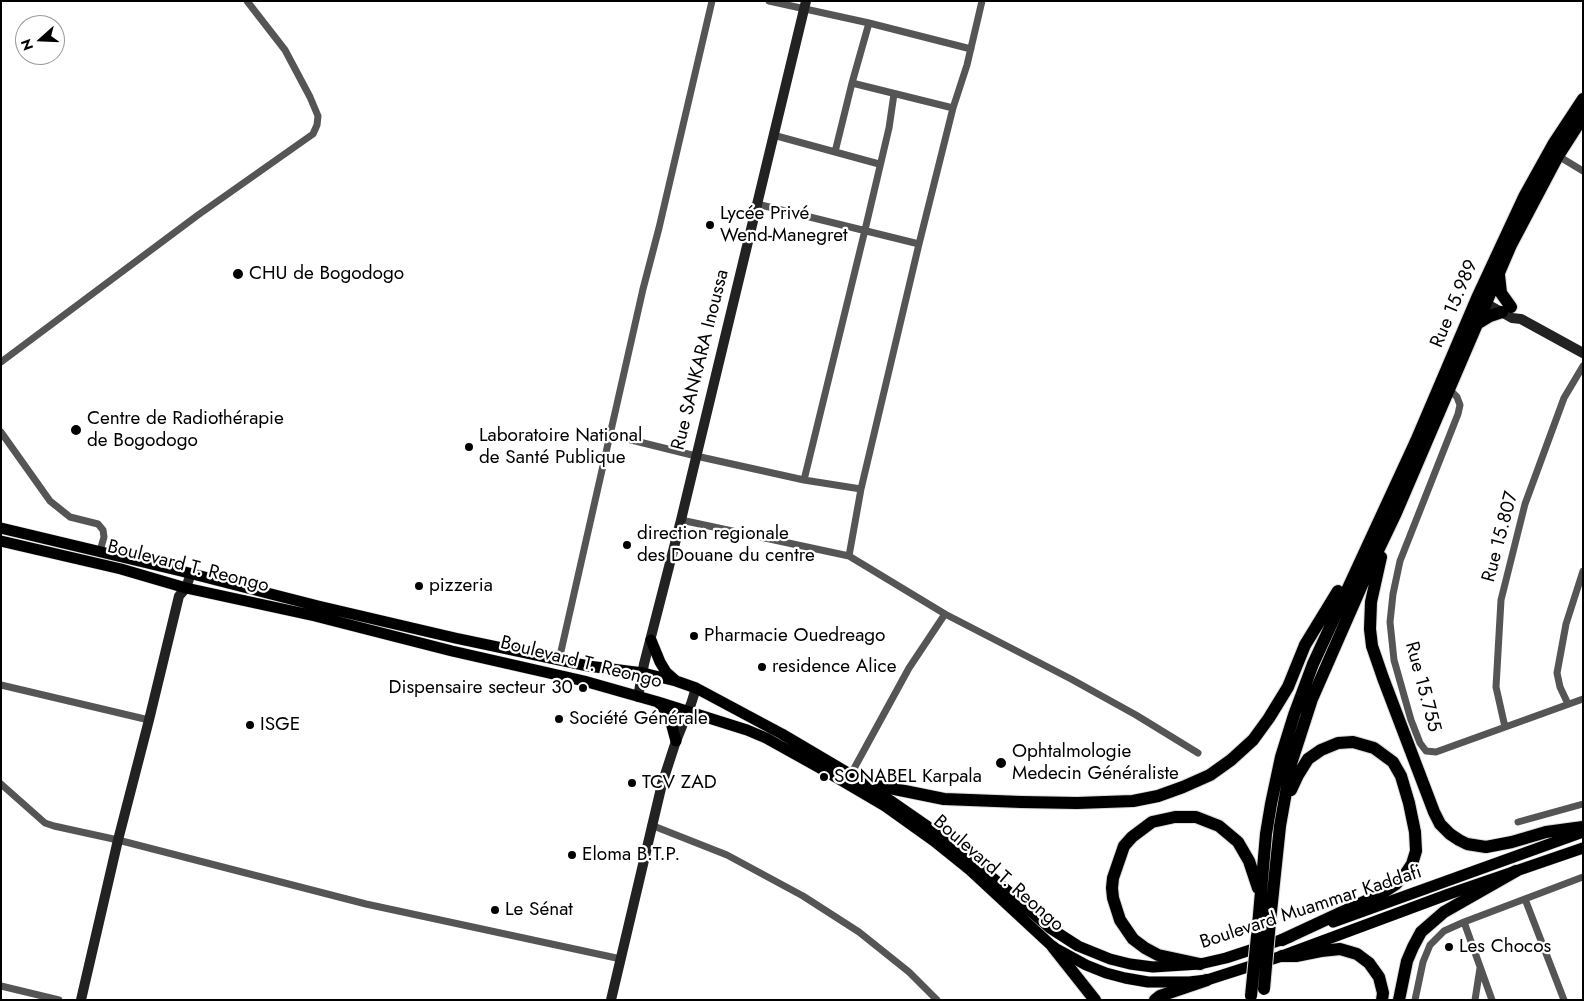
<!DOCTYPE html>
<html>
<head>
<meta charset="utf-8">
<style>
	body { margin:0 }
	#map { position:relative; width:1584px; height:1001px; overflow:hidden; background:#fff; font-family:Jost,sans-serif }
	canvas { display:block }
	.frame { position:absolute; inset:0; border:2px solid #000; pointer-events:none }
	.north { position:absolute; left:15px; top:15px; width:50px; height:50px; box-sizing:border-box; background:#fff; border:1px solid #999; border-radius:50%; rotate:250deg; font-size:14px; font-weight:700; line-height:20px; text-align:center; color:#000 }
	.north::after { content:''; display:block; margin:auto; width:18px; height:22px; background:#000; clip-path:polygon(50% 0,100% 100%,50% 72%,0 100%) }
</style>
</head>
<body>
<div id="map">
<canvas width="1584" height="1001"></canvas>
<div class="frame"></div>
<div class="north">N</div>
</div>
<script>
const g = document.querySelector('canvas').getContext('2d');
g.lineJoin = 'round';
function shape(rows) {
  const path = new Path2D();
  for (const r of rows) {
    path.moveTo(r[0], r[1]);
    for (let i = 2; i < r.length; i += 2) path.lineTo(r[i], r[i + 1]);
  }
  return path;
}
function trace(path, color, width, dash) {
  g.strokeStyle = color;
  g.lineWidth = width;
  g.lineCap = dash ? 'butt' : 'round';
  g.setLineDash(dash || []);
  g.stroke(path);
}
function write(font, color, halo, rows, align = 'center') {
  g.font = font + ' Jost,sans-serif';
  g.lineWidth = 4.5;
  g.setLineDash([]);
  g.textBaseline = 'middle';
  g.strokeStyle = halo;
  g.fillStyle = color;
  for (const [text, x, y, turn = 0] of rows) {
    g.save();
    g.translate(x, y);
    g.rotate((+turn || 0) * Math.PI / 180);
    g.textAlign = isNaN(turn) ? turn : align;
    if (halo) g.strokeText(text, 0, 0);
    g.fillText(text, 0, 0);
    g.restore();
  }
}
const primary = shape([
	[1,528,181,571,318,606,455,638,588,666,643,673,676,681,696,688,782,734,865,783,927,826,979,866,1050,928,1078,946,1110,959,1130,964,1153,967,1200,964,1226,958,1290,937],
	[1,541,121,569,186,588,315,616,452,651,584,681,658,702,747,730,766,738,827,772,885,806,934,841,970,870,1053,947,1086,965,1106,973,1125,978,1148,982,1189,982,1207,980,1282,956,1449,894,1583,848],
	[651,640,660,662,666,672,675,680],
	[658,702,664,709,670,719,676,741],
	[1333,922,1583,832]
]);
const highway = shape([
	[1499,275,1501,293,1511,307],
	[1477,324,1490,316,1502,312],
	[1381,557,1371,602,1370,629,1372,646,1383,678,1434,812,1440,824,1450,834,1459,840,1467,844,1486,847,1512,842,1546,832,1583,827],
	[865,783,944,799,1021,802,1077,803,1133,801,1158,796,1183,787,1210,775,1231,760,1253,740,1269,718,1288,687,1305,645,1338,591],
	[1270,921,1280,826,1291,764,1312,699,1365,578,1396,513,1511,245,1558,156,1583,117],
	[1258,926,1266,834,1271,804,1281,757,1294,715,1313,664,1416,441,1477,298,1524,197,1554,143,1583,99],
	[1282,940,1381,894,1396,884,1406,873,1412,864,1416,851,1415,832,1409,803,1401,776,1393,762,1374,748,1353,742,1338,743,1321,750,1308,759,1298,775,1291,790],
	[1053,947,1095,1000],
	[1282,956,1296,956,1321,951,1340,949,1357,954,1369,963,1379,977,1383,993,1382,1000],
	[1200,964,1158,955,1145,948,1133,939,1120,920,1113,898,1112,888,1113,878,1124,846,1132,837,1152,822,1175,817,1196,817,1219,826,1238,842,1249,861,1258,888],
	[1155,1000,1160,996,1207,980],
	[1399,1000,1407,961,1413,947,1421,932,1444,912,1516,871]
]);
trace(primary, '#dbdbdb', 12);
trace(highway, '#dbdbdb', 14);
trace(shape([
	[769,1,869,23,971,49],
	[852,83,953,108],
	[773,135,879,164],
	[835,152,852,83,869,23],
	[1555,154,1583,171],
	[757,204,919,244],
	[1,362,198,215,313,134,317,125,318,116,310,97,285,50,247,1],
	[1449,389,1457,397,1460,405,1458,414,1400,561,1393,594,1390,622,1394,660,1411,720,1420,743,1426,751,1436,752,1583,699],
	[1,432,50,501,70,517,98,524,103,530,104,537,100,551],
	[611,435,696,456,804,480,861,489],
	[804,480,865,230,889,128,894,94],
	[681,520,849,556,945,614,1071,679,1136,715,1198,753],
	[849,556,861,489,919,244,953,108,967,65,982,1],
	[559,660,643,289,659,228,712,1],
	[1,685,149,720],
	[1568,704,1560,687,1557,673,1566,624,1583,571],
	[1505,727,1496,687,1501,600,1525,504,1564,398,1583,366],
	[851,774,909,668,945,614],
	[1,784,45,823,54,826,118,840,366,904,621,959],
	[1518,822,1583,804],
	[651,825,727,855,803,896,859,932,909,972,937,1000],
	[1525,899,1564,1000],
	[1464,922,1492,1000],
	[1,986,59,1000],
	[1415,1000,1423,962,1430,945,1444,931,1464,922,1583,877],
	[1475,1000,1480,968]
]), '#555', 7);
trace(shape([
	[1480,300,1512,318,1521,319,1583,353],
	[638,697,644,664,681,520,806,1],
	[81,1000,118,840,149,720,179,596,186,588,191,573],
	[611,1000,662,784,676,741,691,704,696,688]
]), '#222', 10);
trace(primary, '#000', 11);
trace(highway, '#000', 12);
const highwayBridge = shape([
	[1264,989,1270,921],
	[1251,996,1258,926]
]);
trace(highwayBridge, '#dbdbdb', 14, []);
trace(highwayBridge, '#000', 12);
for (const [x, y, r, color] of [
	[710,225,5,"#000"],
	[238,274,6,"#000"],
	[76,430,6,"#000"],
	[469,447,5,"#000"],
	[627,545,5,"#000"],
	[419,586,5,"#000"],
	[694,636,5,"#000"],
	[762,667,5,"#000"],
	[583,688,5,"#000"],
	[559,719,5,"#000"],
	[250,725,5,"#000"],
	[1001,763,6,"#000"],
	[824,777,5,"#000"],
	[632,783,5,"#000"],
	[572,855,5,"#000"],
	[495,910,5,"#000"],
	[1449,947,5,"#000"]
]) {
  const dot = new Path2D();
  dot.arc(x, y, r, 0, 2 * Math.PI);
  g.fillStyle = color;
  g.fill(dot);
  trace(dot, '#fff', 2);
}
write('19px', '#000', '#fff', [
	["Lycée Privé",720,214],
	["Wend-Manegret",720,236],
	["CHU de Bogodogo",249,274],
	["Centre de Radiothérapie",87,419],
	["de Bogodogo",87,441],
	["Laboratoire National",479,436],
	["de Santé Publique",479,458],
	["direction regionale",637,534],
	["des Douane du centre",637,556],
	["pizzeria",429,586],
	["Pharmacie Ouedreago",704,636],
	["residence Alice",772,667],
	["Dispensaire secteur 30",573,688,"right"],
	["Société Générale",569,719],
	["ISGE",260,725],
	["Ophtalmologie",1012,752],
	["Medecin Généraliste",1012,774],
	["SONABEL Karpala",834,777],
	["TCV ZAD",642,783],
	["Eloma B.T.P.",582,855],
	["Le Sénat",505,910],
	["Les Chocos",1459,947]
], 'left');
write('19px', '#000', '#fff', [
	["Rue 15.989",1455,304,-67],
	["Rue SANKARA Inoussa",701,360,-76],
	["Rue 15.807",1501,537,-75],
	["Boulevard T. Reongo",188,567,14],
	["Boulevard T. Reongo",581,663,14],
	["Rue 15.755",1422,687,75],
	["Boulevard T. Reongo",998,874,41],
	["Boulevard Muammar Kaddafi",1311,908,-18]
]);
</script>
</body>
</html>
